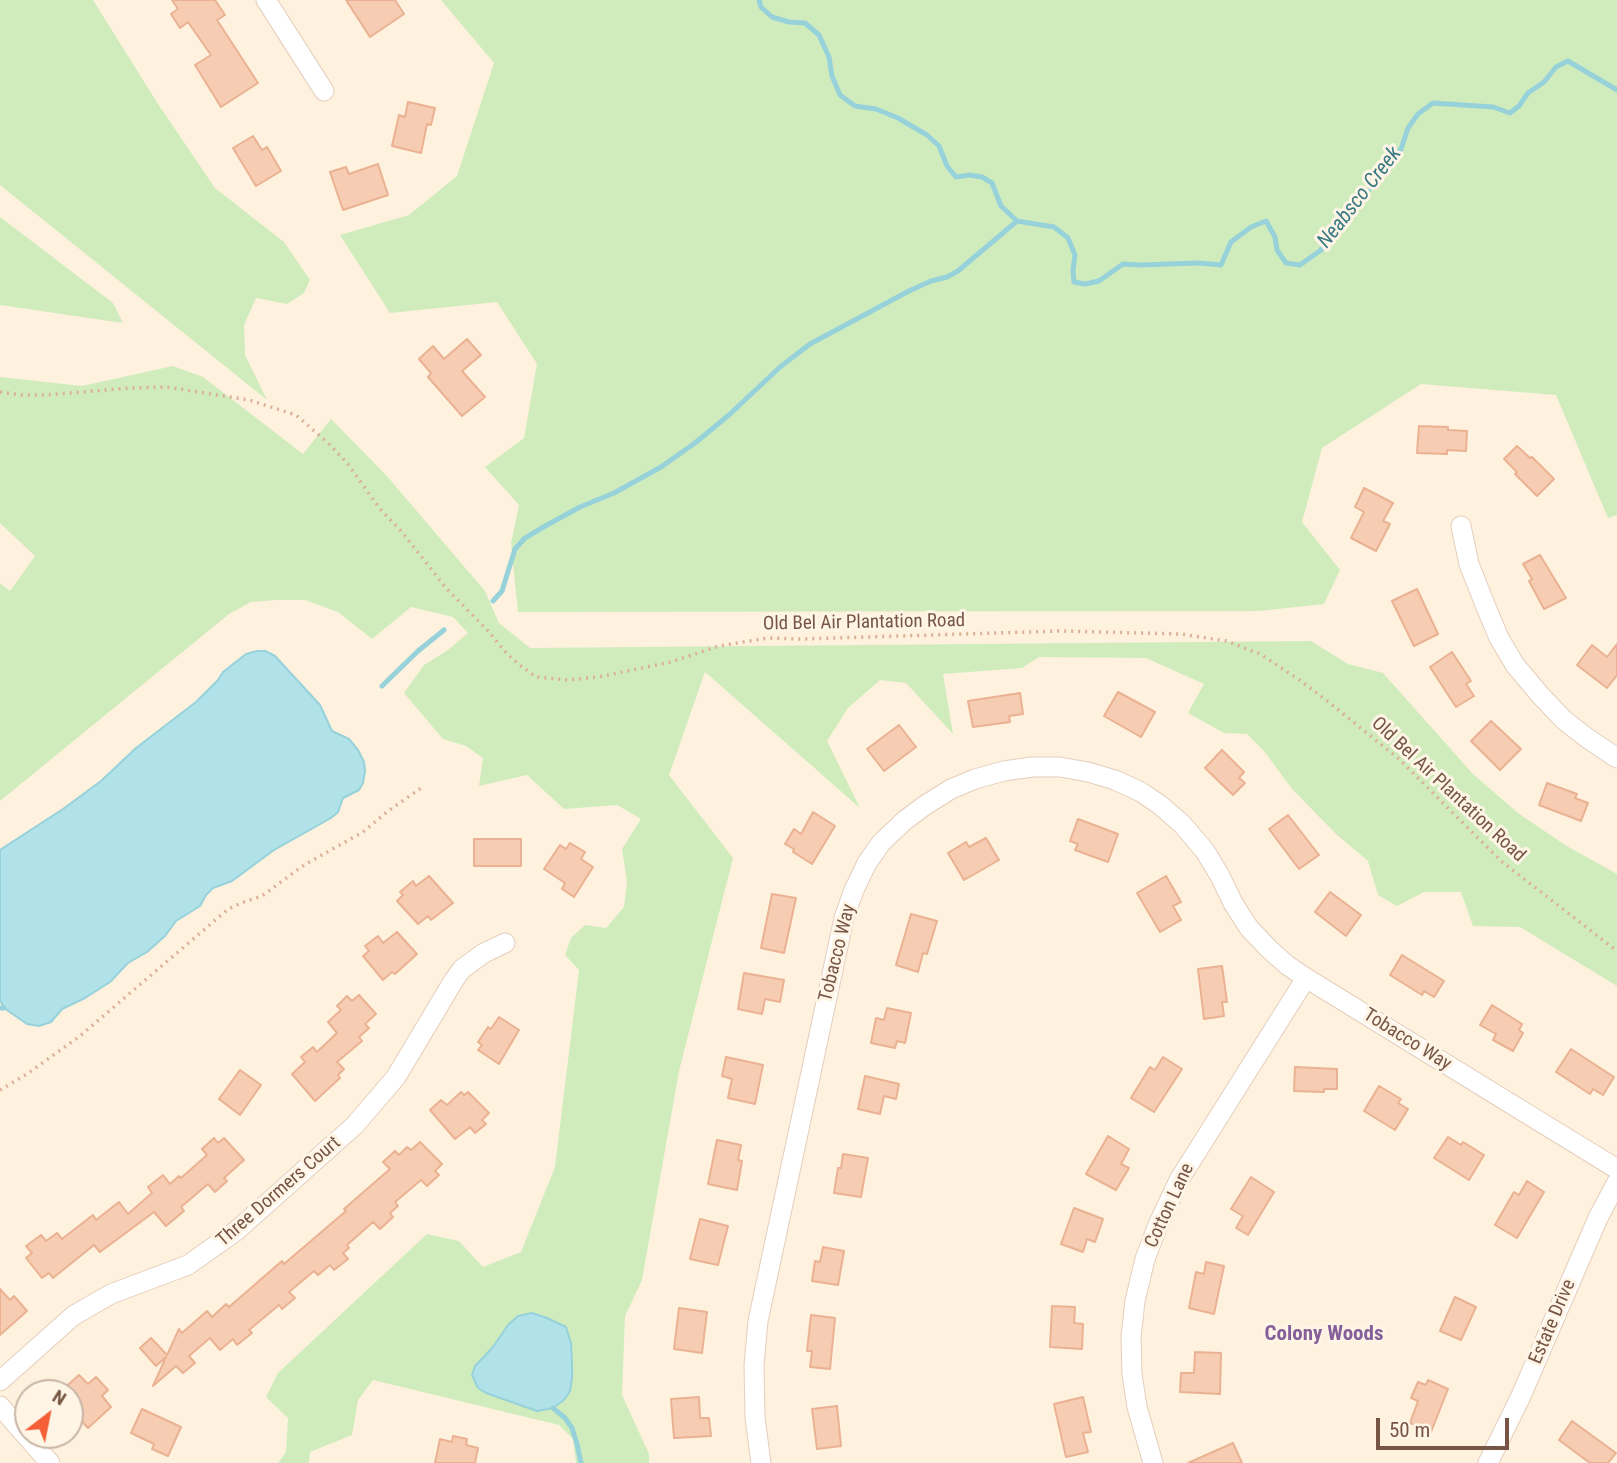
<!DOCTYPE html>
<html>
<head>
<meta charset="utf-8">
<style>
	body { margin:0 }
	#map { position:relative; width:1617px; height:1463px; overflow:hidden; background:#fef1de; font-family:"Roboto Condensed",sans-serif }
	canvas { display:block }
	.north { position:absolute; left:14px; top:1379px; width:70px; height:70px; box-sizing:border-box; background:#fff5e6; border:2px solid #c8b5a5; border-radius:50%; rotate:32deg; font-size:19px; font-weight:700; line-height:28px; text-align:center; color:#765544 }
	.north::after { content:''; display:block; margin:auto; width:24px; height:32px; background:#f45f37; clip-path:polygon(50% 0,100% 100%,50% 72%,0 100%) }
	.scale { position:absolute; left:1376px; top:1418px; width:133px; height:32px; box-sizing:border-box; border:4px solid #765544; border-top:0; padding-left:9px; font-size:21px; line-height:24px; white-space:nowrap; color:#765544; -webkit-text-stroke:5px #fff5e6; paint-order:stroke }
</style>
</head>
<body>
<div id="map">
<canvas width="1617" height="1463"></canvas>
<div class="north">N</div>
<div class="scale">50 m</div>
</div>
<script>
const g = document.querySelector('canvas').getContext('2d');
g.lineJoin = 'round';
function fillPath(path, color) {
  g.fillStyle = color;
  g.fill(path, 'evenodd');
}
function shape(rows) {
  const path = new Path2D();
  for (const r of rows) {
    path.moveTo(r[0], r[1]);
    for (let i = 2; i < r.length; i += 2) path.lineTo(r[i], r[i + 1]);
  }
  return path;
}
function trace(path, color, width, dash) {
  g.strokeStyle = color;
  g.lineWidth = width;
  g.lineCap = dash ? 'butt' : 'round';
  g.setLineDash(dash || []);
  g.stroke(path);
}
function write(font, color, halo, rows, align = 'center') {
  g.font = font + ' "Roboto Condensed",sans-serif';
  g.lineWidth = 6;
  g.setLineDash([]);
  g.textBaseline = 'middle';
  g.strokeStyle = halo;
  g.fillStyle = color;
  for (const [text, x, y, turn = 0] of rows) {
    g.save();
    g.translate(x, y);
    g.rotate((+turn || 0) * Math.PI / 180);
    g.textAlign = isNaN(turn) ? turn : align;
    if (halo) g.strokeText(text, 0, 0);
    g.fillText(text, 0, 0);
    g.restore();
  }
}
fillPath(shape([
	[0,0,93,0,158,104,215,188,284,242,310,280,304,293,287,304,256,298,244,325,245,355,267,400,0,185],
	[441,0,1617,0,1617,515,1608,518,1556,395,1421,384,1322,448,1302,522,1340,570,1324,604,1259,611,518,612,511,543,519,505,485,467,524,438,537,364,497,302,390,313,340,235,409,215,457,176,494,63],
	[0,217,113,303,123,323,0,305],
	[173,366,203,377,303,454,331,419,386,475,485,591,499,623,530,648,1311,641,1348,664,1383,673,1473,774,1518,813,1565,845,1617,874,1617,986,1520,927,1473,926,1461,892,1424,892,1397,906,1378,895,1368,861,1336,834,1292,789,1264,751,1247,734,1224,733,1188,713,1204,684,1146,658,1039,657,1022,668,943,674,953,734,906,683,880,680,848,708,827,741,860,808,705,672,669,775,733,858,679,1071,642,1280,625,1316,622,1395,649,1454,649,1463,576,1463,573,1439,559,1425,373,1380,358,1400,352,1435,310,1452,309,1463,278,1463,286,1452,288,1418,266,1397,278,1373,427,1234,459,1241,483,1267,521,1252,555,1167,579,970,565,955,571,938,585,925,606,928,624,907,627,882,622,849,641,819,617,805,564,809,527,775,479,786,483,758,466,746,443,739,404,693,424,665,448,650,468,633,453,617,411,607,372,639,338,612,305,600,276,600,251,602,229,614,0,801,0,583,10,591,35,556,0,523,0,377,82,386],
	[532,1313,547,1318,566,1327,537,1411,486,1393,478,1388,476,1365,493,1347,509,1325]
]), '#d0ecbc');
const water = shape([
	[257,651,265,651,275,656,320,705,332,731,349,739,358,750,364,762,365,771,363,783,359,790,343,798,338,812,331,818,274,850,232,881,213,888,206,895,200,906,176,921,165,936,147,952,128,963,110,982,85,998,62,1009,51,1022,39,1026,27,1024,4,1008,0,1000,0,850,63,809,101,781,136,748,196,702,218,680,223,672,246,654,257,651],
	[532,1313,547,1318,566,1327,571,1343,572,1364,572,1378,570,1391,564,1400,553,1408,537,1411,486,1393,478,1388,472,1375,475,1366,493,1347,508,1325,518,1316,532,1313]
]);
fillPath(water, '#b1e1e9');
trace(water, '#97d2db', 2);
trace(shape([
	[759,0,761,7,772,17,789,22,805,23,819,35,829,57,832,76,840,95,855,106,876,109,898,118,927,135,939,146,947,166,956,177,969,175,982,177,992,183,1001,206,1017,221,1054,227,1068,238,1075,255,1073,270,1074,282,1085,284,1099,281,1123,264,1141,265,1197,263,1221,265,1231,242,1251,227,1266,221,1275,237,1277,250,1286,263,1300,265,1321,250,1329,235,1343,223,1401,149,1408,128,1418,114,1433,103,1493,107,1510,113,1519,106,1528,93,1544,82,1556,67,1568,61,1617,90],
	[493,601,502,591,515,549,525,538,547,525,580,507,614,493,661,467,695,443,729,415,780,367,810,344,909,291,931,281,947,277,958,271,1017,221],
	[382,686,418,651,444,630],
	[0,1008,4,1008],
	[553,1408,565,1418,572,1428,577,1444,581,1463]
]), '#97d2db', 5);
const building = shape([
	[172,0,215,0,225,15,217,20,258,83,221,107,195,65,211,55,188,22,180,28,171,14,178,9,172,0],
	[346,0,395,0,404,14,370,37,346,0],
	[408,102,435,108,431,125,427,124,421,153,392,146,399,115,405,117,408,102],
	[253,136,262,150,267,147,281,171,256,186,233,148,253,136],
	[378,164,388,195,343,210,330,172,346,167,349,174,378,164],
	[467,339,481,355,462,371,485,397,462,416,428,377,431,373,419,359,433,346,444,359,467,339],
	[1419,426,1448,427,1448,430,1467,431,1466,451,1447,450,1447,454,1417,453,1419,426],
	[1517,446,1530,458,1532,457,1554,479,1537,496,1515,474,1517,472,1504,459,1517,446],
	[1364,488,1393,503,1383,521,1390,524,1376,551,1351,538,1364,512,1355,507,1364,488],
	[1540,555,1566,598,1544,609,1529,581,1532,579,1523,564,1540,555],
	[1417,589,1438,634,1414,646,1392,601,1417,589],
	[1617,644,1617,675,1607,688,1577,665,1592,645,1607,657,1617,644],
	[1452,652,1471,681,1466,684,1474,696,1456,707,1430,667,1452,652],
	[1118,692,1155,712,1141,737,1104,716,1118,692],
	[1020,693,1023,714,1009,716,1010,722,973,727,968,701,1020,693],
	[1491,721,1521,749,1500,770,1471,741,1491,721],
	[899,725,916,747,884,771,867,749,899,725],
	[1222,750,1244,772,1239,778,1245,783,1233,795,1205,768,1222,750],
	[1547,783,1577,794,1575,798,1588,803,1581,821,1539,805,1547,783],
	[813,812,835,826,812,864,793,852,794,849,785,844,794,829,801,834,813,812],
	[1288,815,1319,855,1299,869,1269,829,1288,815],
	[1078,819,1118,834,1108,862,1075,850,1078,844,1070,841,1078,819],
	[986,838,999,860,964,880,948,853,966,842,969,847,986,838],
	[474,839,521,839,521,866,474,866,474,839],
	[570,843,585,852,581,859,593,867,574,897,562,889,565,883,544,869,560,845,566,849,570,843],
	[429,876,453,903,431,920,428,916,418,924,397,901,403,895,400,892,413,881,416,886,429,876],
	[1166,876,1181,902,1173,906,1181,920,1160,932,1137,893,1166,876],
	[1330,892,1361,915,1346,936,1315,912,1330,892],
	[772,894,796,898,784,953,761,948,772,894],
	[911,914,937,921,927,954,923,953,918,972,896,965,911,914],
	[397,932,417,954,395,974,392,972,383,980,363,956,369,951,365,946,378,936,383,943,397,932],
	[1402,955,1444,981,1434,997,1424,991,1422,995,1390,975,1402,955],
	[1222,966,1227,1002,1222,1002,1224,1016,1204,1019,1198,969,1222,966],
	[744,973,784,980,780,1002,765,999,762,1014,738,1009,744,973],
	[359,995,376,1014,365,1024,369,1028,359,1037,362,1041,337,1062,344,1069,338,1075,340,1078,315,1101,292,1074,305,1062,301,1057,313,1047,317,1052,337,1033,328,1022,341,1010,337,1006,347,996,352,1001,359,995],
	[1492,1005,1522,1024,1519,1030,1523,1033,1513,1051,1493,1040,1496,1034,1480,1025,1492,1005],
	[887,1008,911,1013,905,1043,897,1041,895,1048,871,1043,876,1018,884,1020,887,1008],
	[499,1017,519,1030,499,1064,478,1050,482,1045,478,1042,488,1027,491,1029,499,1017],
	[1571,1049,1614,1077,1603,1095,1593,1089,1590,1094,1556,1072,1571,1049],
	[726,1057,763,1065,755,1104,728,1098,732,1079,722,1076,726,1057],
	[1163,1057,1182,1069,1154,1112,1131,1098,1150,1067,1155,1070,1163,1057],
	[1295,1067,1337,1069,1337,1089,1324,1089,1324,1092,1294,1091,1295,1067],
	[240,1070,261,1085,240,1115,219,1099,240,1070],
	[865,1076,899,1084,896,1099,884,1096,880,1114,858,1109,865,1076],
	[1379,1086,1401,1099,1398,1103,1408,1109,1395,1130,1364,1111,1379,1086],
	[461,1092,464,1095,468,1092,489,1113,482,1120,486,1124,475,1133,470,1127,455,1139,430,1110,441,1100,447,1105,461,1092],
	[1108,1136,1129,1149,1121,1164,1129,1168,1116,1190,1086,1174,1108,1136],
	[1448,1137,1461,1145,1463,1142,1484,1155,1469,1180,1434,1158,1448,1137],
	[214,1138,218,1143,224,1138,244,1160,224,1178,227,1181,215,1192,208,1184,181,1207,184,1211,166,1226,154,1212,100,1252,94,1245,53,1278,49,1273,42,1278,26,1258,32,1253,26,1246,41,1235,46,1241,57,1233,62,1239,93,1215,96,1220,119,1202,128,1214,152,1193,148,1187,163,1175,170,1184,179,1176,181,1178,207,1155,202,1149,214,1138],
	[717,1140,741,1145,738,1160,742,1161,737,1190,708,1184,717,1140],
	[420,1142,442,1164,435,1171,439,1175,427,1186,421,1180,395,1202,398,1206,390,1213,393,1217,380,1229,373,1222,347,1245,349,1248,343,1253,348,1259,334,1270,330,1265,318,1275,314,1271,289,1292,295,1298,282,1309,279,1305,249,1330,252,1333,237,1345,233,1339,220,1350,210,1338,189,1356,195,1363,183,1373,176,1366,153,1386,166,1357,156,1366,140,1348,151,1338,167,1355,179,1329,182,1333,207,1311,212,1317,226,1304,229,1307,282,1261,284,1264,346,1211,344,1209,390,1169,383,1162,395,1151,399,1155,407,1147,411,1150,420,1142],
	[843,1154,868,1158,861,1197,834,1193,838,1168,841,1168,843,1154],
	[1251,1177,1274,1192,1248,1235,1236,1228,1243,1216,1231,1209,1251,1177],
	[1527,1181,1544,1192,1517,1238,1495,1225,1514,1192,1519,1195,1527,1181],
	[1074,1208,1103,1219,1095,1242,1087,1239,1083,1252,1061,1244,1074,1208],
	[700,1219,728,1226,718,1265,690,1259,700,1219],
	[823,1247,844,1251,838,1285,812,1281,815,1261,820,1262,823,1247],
	[1206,1262,1224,1266,1214,1314,1189,1308,1196,1272,1204,1274,1206,1262],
	[0,1289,10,1300,14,1296,27,1311,0,1335,0,1289],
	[1455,1297,1476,1307,1461,1340,1440,1331,1455,1297],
	[1052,1306,1075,1307,1074,1323,1083,1324,1082,1349,1050,1347,1052,1306],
	[679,1308,707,1312,702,1353,674,1349,679,1308],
	[811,1315,835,1318,830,1369,810,1367,812,1351,807,1351,811,1315],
	[1195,1352,1221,1353,1220,1394,1180,1392,1181,1373,1194,1373,1195,1352],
	[79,1375,88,1384,96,1377,108,1390,102,1396,111,1407,88,1428,70,1409,70,1393,59,1393,79,1375],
	[1428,1380,1448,1389,1431,1432,1410,1423,1418,1401,1411,1398,1418,1382,1426,1385,1428,1380],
	[699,1397,700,1418,709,1418,711,1436,674,1438,671,1399,699,1397],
	[1083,1397,1091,1432,1083,1433,1088,1452,1066,1457,1054,1404,1083,1397],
	[837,1406,841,1446,817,1449,812,1409,837,1406],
	[142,1409,181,1427,168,1456,152,1449,154,1444,131,1433,142,1409],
	[1572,1421,1616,1453,1608,1463,1590,1463,1559,1440,1572,1421],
	[453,1436,467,1439,466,1445,478,1448,475,1463,435,1463,440,1439,452,1442,453,1436],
	[1233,1443,1242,1463,1188,1463,1233,1443]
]);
fillPath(building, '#f6cdb3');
trace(building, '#eab292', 2);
const minor = shape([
	[266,0,324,91],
	[1461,526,1469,564,1486,607,1499,638,1515,665,1541,696,1564,720,1587,738,1617,758],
	[0,1381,73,1316,90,1306,111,1294,188,1265,236,1231,355,1125,396,1077,454,980,462,969,484,953,505,943],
	[0,1406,50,1463],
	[761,1463,755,1418,754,1365,758,1321,844,918,854,890,867,863,881,843,904,821,924,806,951,789,975,779,1004,771,1032,767,1060,767,1088,772,1115,780,1141,792,1160,805,1182,824,1205,851,1220,876,1233,903,1249,928,1269,949,1287,965,1306,978,1617,1169],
	[1153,1463,1137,1407,1132,1374,1131,1337,1135,1301,1145,1259,1158,1225,1179,1180,1306,978],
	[1488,1463,1520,1398,1598,1218,1617,1182]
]);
trace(minor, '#e5cebc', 21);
trace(shape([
	[0,392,21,395,46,395,129,388,167,387,249,400,296,415,328,443,348,464,380,509,402,532,446,588,489,632,507,654,521,666,536,677,568,680,598,677,671,662,719,646,768,638,802,639,1061,631,1181,634,1226,641,1260,654,1298,679,1326,700,1399,759,1501,861,1617,951],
	[0,1090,27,1074,80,1036,227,910,241,903,262,896,304,865,363,832,388,811,424,786]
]), '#dab097', 3.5, [2, 5]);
trace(minor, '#fff', 19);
write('19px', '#765544', '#fff5e6', [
	["Old Bel Air Plantation Road",864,623,-1],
	["Old Bel Air Plantation Road",1448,790,43],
	["Tobacco Way",838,953,-76],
	["Tobacco Way",1407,1040,32],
	["Three Dormers Court",279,1192,-41],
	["Cotton Lane",1170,1206,-65],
	["Estate Drive",1553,1322,-67]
]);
write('italic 21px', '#3a7984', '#fff5e6', [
	["Neabsco Creek",1360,198,-52]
]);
write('bold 21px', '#855f9a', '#fff5e6', [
	["Colony Woods",1324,1335]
]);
</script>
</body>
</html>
